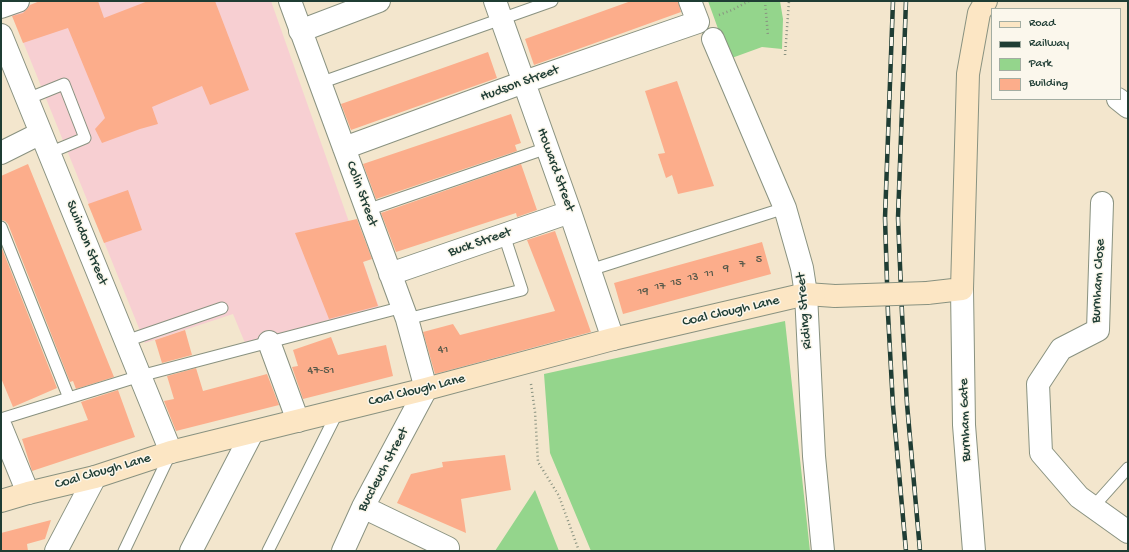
<!DOCTYPE html>
<html>
<head>
<meta charset="utf-8">
<style>
	body { margin:0 }
	#map { position:relative; width:1129px; height:552px; overflow:hidden; background:#f3e6cd; font-family:"Gochi Hand",sans-serif }
	canvas { display:block }
	.frame { position:absolute; inset:0; border:2px solid #1f3d34; pointer-events:none }
	.legend { position:absolute; left:991px; top:8px; width:130px; height:92px; box-sizing:border-box; background:#fbf7ec; border:1px solid #a3ada2; margin:0; padding:5px 7px; list-style:none; font-size:12px; color:#1f3d34 }
	.legend li { display:flex; align-items:center; gap:8px; height:20px }
	.legend b { width:20px; border:1px solid #a3ada2 }
</style>
</head>
<body>
<div id="map">
<canvas width="1129" height="552"></canvas>
<div class="frame"></div>
<ul class="legend">
<li><b style="height:5px;background:#fce6c4"></b>Road</li>
<li><b style="height:5px;background:#1f3d34"></b>Railway</li>
<li><b style="height:11px;background:#94d58c"></b>Park</li>
<li><b style="height:11px;background:#fcad8b"></b>Building</li>
</ul>
</div>
<script>
const g = document.querySelector('canvas').getContext('2d');
g.lineJoin = 'round';
function fillPath(path, color) {
  g.fillStyle = color;
  g.fill(path, 'evenodd');
}
function shape(rows) {
  const path = new Path2D();
  for (const r of rows) {
    path.moveTo(r[0], r[1]);
    for (let i = 2; i < r.length; i += 2) path.lineTo(r[i], r[i + 1]);
  }
  return path;
}
function trace(path, color, width, dash) {
  g.strokeStyle = color;
  g.lineWidth = width;
  g.lineCap = dash ? 'butt' : 'round';
  g.setLineDash(dash || []);
  g.stroke(path);
}
function write(font, color, halo, rows, align = 'center') {
  g.font = font + ' "Gochi Hand",sans-serif';
  g.lineWidth = 3;
  g.setLineDash([]);
  g.textBaseline = 'middle';
  g.strokeStyle = halo;
  g.fillStyle = color;
  for (const [text, x, y, turn = 0] of rows) {
    g.save();
    g.translate(x, y);
    g.rotate((+turn || 0) * Math.PI / 180);
    g.textAlign = isNaN(turn) ? turn : align;
    if (halo) g.strokeText(text, 0, 0);
    g.fillText(text, 0, 0);
    g.restore();
  }
}
fillPath(shape([
	[40,1,271,1,379,307,245,343,233,314,145,343,11,12]
]), '#f7cfd2');
fillPath(shape([
	[708,1,780,1,783,19,782,49,762,47,729,59],
	[785,321,810,551,591,551,550,453,544,374],
	[535,490,559,551,495,551]
]), '#94d58c');
fillPath(shape([
	[40,1,98,1,104,18,148,1,215,1,249,90,210,105,202,86,152,107,158,124,140,129,102,143,95,129,105,118,68,28,23,43,12,16,23,13,27,9,30,5],
	[631,1,678,1,681,12,534,65,525,39],
	[488,52,497,78,351,130,341,104],
	[677,81,714,186,678,194,672,175,666,178,658,154,665,153,645,91],
	[511,114,521,143,515,145,517,151,376,199,363,164],
	[28,164,114,377,76,389,73,381,70,382,8,224,5,221,1,220,1,176],
	[521,164,537,210,517,217,516,213,396,252,381,213],
	[128,190,142,230,104,243,88,204],
	[357,219,372,259,363,262,378,306,329,319,295,233],
	[555,231,591,332,435,374,423,332,453,324,460,335,555,311,527,240],
	[762,242,771,274,623,314,614,283],
	[1,246,57,388,13,407,1,378],
	[185,330,192,355,162,363,155,340],
	[331,337,338,355,386,345,393,376,303,399,292,367,298,366,293,350],
	[196,368,203,391,267,374,279,405,176,431,164,401,174,399,167,376],
	[118,390,135,437,32,471,22,439,88,420,81,402],
	[505,455,511,490,461,499,466,533,397,503,411,474,443,467,442,462],
	[51,520,45,539,27,544,28,551,1,551,1,533]
]), '#fcad8b');
const service = shape([
	[320,83,552,1],
	[27,99,64,84,85,138,49,153],
	[367,210,547,148],
	[1,227,69,398],
	[590,270,785,208],
	[407,319,522,290,504,235],
	[126,341,222,308],
	[1,419,140,376,403,307],
	[1093,507,1128,468],
	[124,551,171,452],
	[268,551,338,411]
]);
const minor = shape([
	[290,1,407,319,426,389,363,507,343,551],
	[495,1,570,212,613,339],
	[1,7,18,1],
	[300,31,379,1],
	[1,35,171,452],
	[713,39,785,208,802,268,806,294,814,456,823,551],
	[1118,99,1128,107],
	[344,148,524,82,698,22,690,1],
	[1,153,41,133],
	[1102,203,1098,330,1061,349,1038,384,1041,453,1079,497,1128,532],
	[390,274,570,212],
	[269,342,298,421],
	[1,427,28,493],
	[363,507,448,548],
	[56,551,95,477],
	[191,551,252,433]
]);
const tertiary = shape([
	[962,289,964,425,974,551]
]);
const secondary = shape([
	[927,293,962,289,968,74,979,13,986,1],
	[1,501,28,493,95,477,171,452,426,389,613,339,806,294,835,296]
]);
trace(service, '#899280', 13);
trace(minor, '#899280', 24);
trace(tertiary, '#899280', 24);
trace(secondary, '#899280', 24);
trace(shape([
	[765,1,768,36],
	[719,15,732,10,749,1],
	[785,55,789,1],
	[531,384,535,412,538,462,559,496,579,551]
]), '#899280', 2.5, [1, 3]);
trace(service, '#fff', 11);
trace(minor, '#fff', 22);
trace(tertiary, '#fff', 22);
trace(secondary, '#fce6c4', 22);
const rail = shape([
	[893,1,885,218,888,314,893,406,906,551],
	[906,1,898,218,902,313,907,404,920,551]
]);
trace(rail, '#1f3d34', 4.5);
trace(rail, '#fbf7ec', 3, [9]);
const secondaryBridge = shape([
	[835,296,927,293]
]);
trace(secondaryBridge, '#899280', 24, []);
trace(secondaryBridge, '#fce6c4', 22);
write('12px', '#56594a', null, [
	["5",759,260],
	["7",742,265],
	["9",726,269],
	["11",709,274],
	["13",693,278],
	["15",676,283],
	["17",660,287],
	["19",643,292],
	["41",443,350],
	["47-51",321,371]
]);
write('14px', '#1f3d34', '#fbf7ec', [
	["Hudson Street",520,84,-20],
	["Howard Street",555,170,70],
	["Colin Street",361,194,70],
	["Swindon Street",86,243,68],
	["Buck Street",480,243,-19],
	["Burnham Close",1099,281,-87],
	["Riding Street",805,311,-95],
	["Coal Clough Lane",731,312,-13],
	["Coal Clough Lane",417,391,-14],
	["Burnham Gate",966,420,-92],
	["Buccleuch Street",384,470,-62],
	["Coal Clough Lane",103,472,-16]
]);
</script>
</body>
</html>
